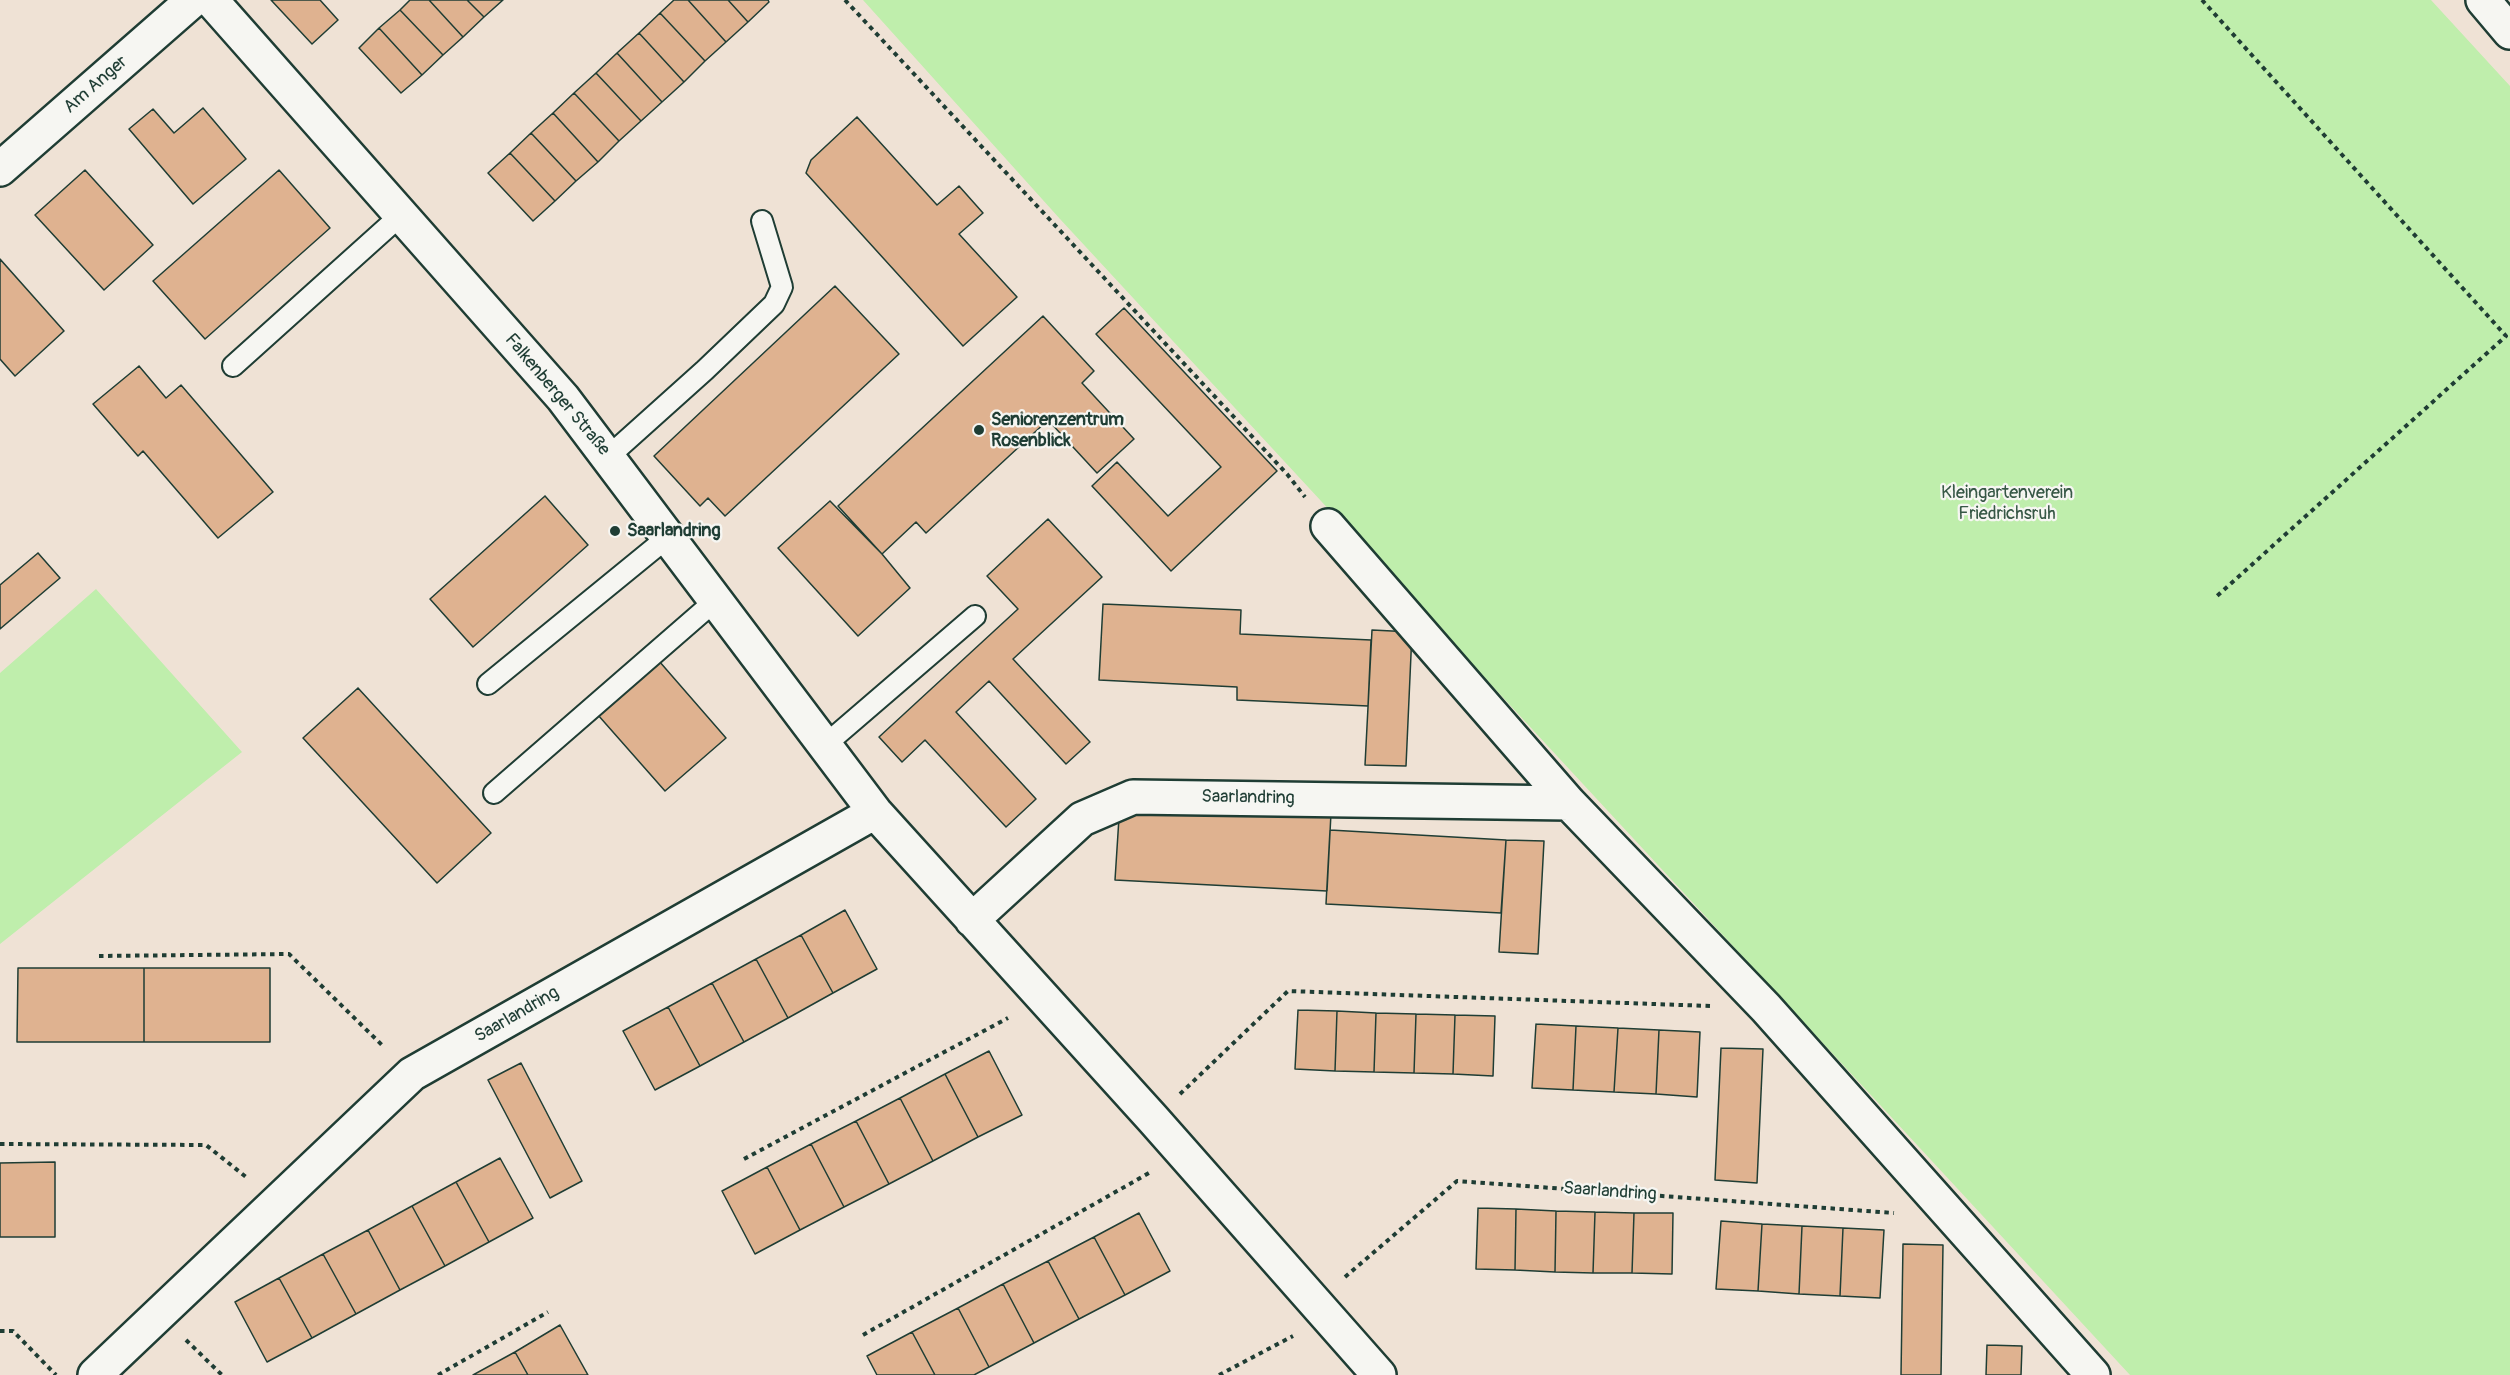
<!DOCTYPE html>
<html>
<head>
<meta charset="utf-8">
<style>
	body { margin:0 }
	canvas { display:block; background:#efe2d5 }
</style>
</head>
<body>
<canvas width="2510" height="1375"></canvas>
<script>
const g = document.querySelector('canvas').getContext('2d');
g.lineJoin = 'round';
function fillPath(path, color) {
  g.fillStyle = color;
  g.fill(path, 'evenodd');
}
function shape(rows) {
  const path = new Path2D();
  for (const r of rows) {
    path.moveTo(r[0], r[1]);
    for (let i = 2; i < r.length; i += 2) path.lineTo(r[i], r[i + 1]);
  }
  return path;
}
function trace(path, color, width, dash) {
  g.strokeStyle = color;
  g.lineWidth = width;
  g.lineCap = dash ? 'butt' : 'round';
  g.setLineDash(dash || []);
  g.stroke(path);
}
function write(font, color, halo, rows, align = 'center') {
  g.font = font + ' Pangolin,sans-serif';
  g.lineWidth = 4.5;
  g.setLineDash([]);
  g.textBaseline = 'middle';
  g.strokeStyle = halo;
  g.fillStyle = color;
  for (const [text, x, y, turn = 0] of rows) {
    g.save();
    g.translate(x, y);
    g.rotate((+turn || 0) * Math.PI / 180);
    g.textAlign = isNaN(turn) ? turn : align;
    if (halo) g.strokeText(text, 0, 0);
    g.fillText(text, 0, 0);
    g.restore();
  }
}
fillPath(shape([
	[863,0,2431,0,2510,86,2510,1375,2130,1375,1060,219],
	[96,589,242,752,0,944,0,673]
]), '#bfeeac');
const building = shape([
	[271,0,320,0,338,20,312,44,271,0],
	[410,0,429,0,463,37,443,55,400,10,410,0],
	[429,0,467,0,484,17,463,37,429,0],
	[467,0,503,0,484,17,467,0],
	[674,0,688,0,726,42,705,61,660,13,674,0],
	[688,0,728,0,748,22,726,42,688,0],
	[728,0,768,0,769,2,748,22,728,0],
	[400,10,443,55,422,75,379,28,400,10],
	[660,13,705,61,684,82,639,33,660,13],
	[379,28,422,75,401,93,359,48,379,28],
	[639,33,684,82,662,102,617,53,639,33],
	[617,53,662,102,641,121,596,73,617,53],
	[596,73,641,121,619,141,574,93,596,73],
	[574,93,619,141,598,162,553,113,574,93],
	[203,108,246,159,193,204,129,129,153,109,174,133,203,108],
	[553,113,598,162,576,181,531,133,553,113],
	[857,117,937,205,959,186,983,213,959,234,1017,297,963,346,806,173,811,160,857,117],
	[531,133,576,181,555,201,510,153,531,133],
	[510,153,555,201,533,221,488,173,510,153],
	[85,170,153,245,104,290,35,215,85,170],
	[279,170,330,228,205,339,153,281,279,170],
	[0,259,64,331,15,376,0,359,0,259],
	[835,286,899,354,725,516,708,498,700,506,654,456,835,286],
	[1124,308,1277,471,1171,571,1092,486,1117,462,1168,516,1221,467,1096,334,1124,308],
	[1043,316,1094,371,1082,383,1134,439,1097,473,1048,420,926,533,916,522,882,554,838,506,1043,316],
	[139,366,166,398,181,385,273,492,218,538,143,451,138,456,93,404,139,366],
	[545,496,588,545,473,647,430,599,545,496],
	[830,501,882,554,910,588,858,636,778,548,830,501],
	[1048,519,1102,577,1013,659,1090,742,1066,764,989,681,956,712,1036,799,1006,827,925,740,902,762,879,737,1018,609,987,576,1048,519],
	[38,553,60,578,0,629,0,585,38,553],
	[1103,604,1241,610,1240,634,1371,640,1368,706,1237,700,1237,687,1099,680,1103,604],
	[1372,630,1412,632,1406,766,1365,765,1372,630],
	[659,661,726,738,665,791,598,715,659,661],
	[358,688,491,833,437,883,303,738,358,688],
	[1120,802,1331,813,1327,891,1115,880,1120,802],
	[1330,830,1506,840,1501,913,1326,904,1330,830],
	[1506,840,1544,841,1538,954,1499,952,1506,840],
	[845,910,877,969,833,993,801,935,845,910],
	[801,935,833,993,788,1018,756,959,801,935],
	[756,959,788,1018,744,1042,712,983,756,959],
	[18,968,144,968,144,1042,17,1042,18,968],
	[144,968,270,968,270,1042,144,1042,144,968],
	[712,983,744,1042,700,1066,668,1007,712,983],
	[668,1007,700,1066,655,1090,623,1031,668,1007],
	[1298,1010,1337,1011,1335,1071,1295,1069,1298,1010],
	[1337,1011,1376,1013,1374,1072,1335,1071,1337,1011],
	[1376,1013,1416,1014,1414,1073,1374,1072,1376,1013],
	[1416,1014,1455,1015,1453,1074,1414,1073,1416,1014],
	[1455,1015,1495,1016,1493,1076,1453,1074,1455,1015],
	[1536,1024,1576,1026,1573,1090,1532,1088,1536,1024],
	[1576,1026,1618,1028,1614,1092,1573,1090,1576,1026],
	[1618,1028,1659,1030,1656,1094,1614,1092,1618,1028],
	[1659,1030,1700,1032,1697,1097,1656,1094,1659,1030],
	[1721,1048,1763,1049,1757,1183,1715,1180,1721,1048],
	[989,1051,1022,1115,978,1137,945,1074,989,1051],
	[521,1063,582,1181,550,1198,488,1080,521,1063],
	[945,1074,978,1137,933,1161,900,1098,945,1074],
	[900,1098,933,1161,889,1184,856,1121,900,1098],
	[856,1121,889,1184,844,1207,811,1144,856,1121],
	[811,1144,844,1207,800,1230,767,1167,811,1144],
	[500,1158,533,1218,489,1242,456,1182,500,1158],
	[55,1162,55,1237,0,1237,0,1163,55,1162],
	[767,1167,800,1230,755,1254,722,1191,767,1167],
	[456,1182,489,1242,445,1266,412,1206,456,1182],
	[412,1206,445,1266,400,1290,368,1230,412,1206],
	[1478,1208,1516,1209,1515,1270,1476,1269,1478,1208],
	[1516,1209,1556,1211,1555,1272,1515,1270,1516,1209],
	[1556,1211,1595,1212,1593,1273,1555,1272,1556,1211],
	[1595,1212,1634,1213,1632,1273,1593,1273,1595,1212],
	[1139,1213,1170,1271,1125,1295,1094,1237,1139,1213],
	[1634,1213,1673,1213,1672,1274,1632,1273,1634,1213],
	[1721,1221,1762,1224,1758,1291,1716,1289,1721,1221],
	[1762,1224,1802,1226,1799,1294,1758,1291,1762,1224],
	[1802,1226,1843,1228,1840,1296,1799,1294,1802,1226],
	[1843,1228,1884,1230,1880,1298,1840,1296,1843,1228],
	[368,1230,400,1290,356,1314,323,1254,368,1230],
	[1094,1237,1125,1295,1079,1319,1048,1261,1094,1237],
	[1903,1244,1943,1245,1941,1375,1901,1375,1903,1244],
	[323,1254,356,1314,312,1338,279,1278,323,1254],
	[1048,1261,1079,1319,1034,1343,1003,1284,1048,1261],
	[279,1278,312,1338,267,1362,235,1302,279,1278],
	[1003,1284,1034,1343,989,1367,958,1308,1003,1284],
	[958,1308,989,1367,974,1375,935,1375,912,1332,958,1308],
	[560,1325,588,1375,528,1375,515,1352,560,1325],
	[912,1332,935,1375,877,1375,867,1356,912,1332],
	[1987,1345,2022,1346,2021,1375,1986,1375,1987,1345],
	[515,1352,528,1375,473,1375,515,1352]
]);
fillPath(building, '#dfb290');
trace(building, '#1f3d34', 1.5);
const lane = shape([
	[233,366,401,215],
	[608,457,705,370,774,304,782,287,762,221],
	[488,684,668,537],
	[825,745,975,616],
	[494,793,716,600]
]);
const street = shape([
	[211,0,563,398,875,812,1153,1119,1379,1375],
	[2483,0,2510,32],
	[0,169,193,0],
	[1328,526,1569,803,1766,1008,2093,1375],
	[972,920,1082,819,1133,797,1569,803],
	[95,1375,412,1074,875,812]
]);
trace(lane, '#1f3d34', 24);
trace(street, '#1f3d34', 38);
trace(shape([
	[845,0,1287,474,1305,497],
	[2202,0,2506,336,2217,596],
	[99,956,289,954,384,1047],
	[1180,1094,1288,991,1710,1006],
	[0,1144,206,1145,246,1177],
	[744,1159,1008,1018],
	[1345,1277,1457,1181,1894,1213],
	[0,1331,13,1331,56,1375],
	[863,1335,1149,1173],
	[186,1340,222,1375],
	[438,1375,548,1312],
	[1219,1375,1293,1336]
]), '#1f3d34', 4, [4.5, 4.5]);
trace(lane, '#f6f6f2', 20);
trace(street, '#f6f6f2', 33);
for (const [x, y, r, color] of [
	[979,430,6,"#1f3d34"],
	[615,531,6,"#1f3d34"]
]) {
  const dot = new Path2D();
  dot.arc(x, y, r, 0, 2 * Math.PI);
  g.fillStyle = color;
  g.fill(dot);
  trace(dot, '#f6f6f2', 2);
}
write('18px', '#1f3d34', '#f6f6f2', [
	["Am Anger",96,85,-41],
	["Falkenberger Straße",557,395,50],
	["Saarlandring",1248,798,1],
	["Saarlandring",517,1015,-30],
	["Saarlandring",1610,1192,4]
]);
write('bold 18px', '#1f3d34', '#f6f6f2', [
	["Seniorenzentrum",991,420],
	["Rosenblick",991,441],
	["Saarlandring",627,531]
], 'left');
write('18px', '#375846', '#f6f6f2', [
	["Kleingartenverein",2007,493],
	["Friedrichsruh",2007,514]
]);
</script>
</body>
</html>
